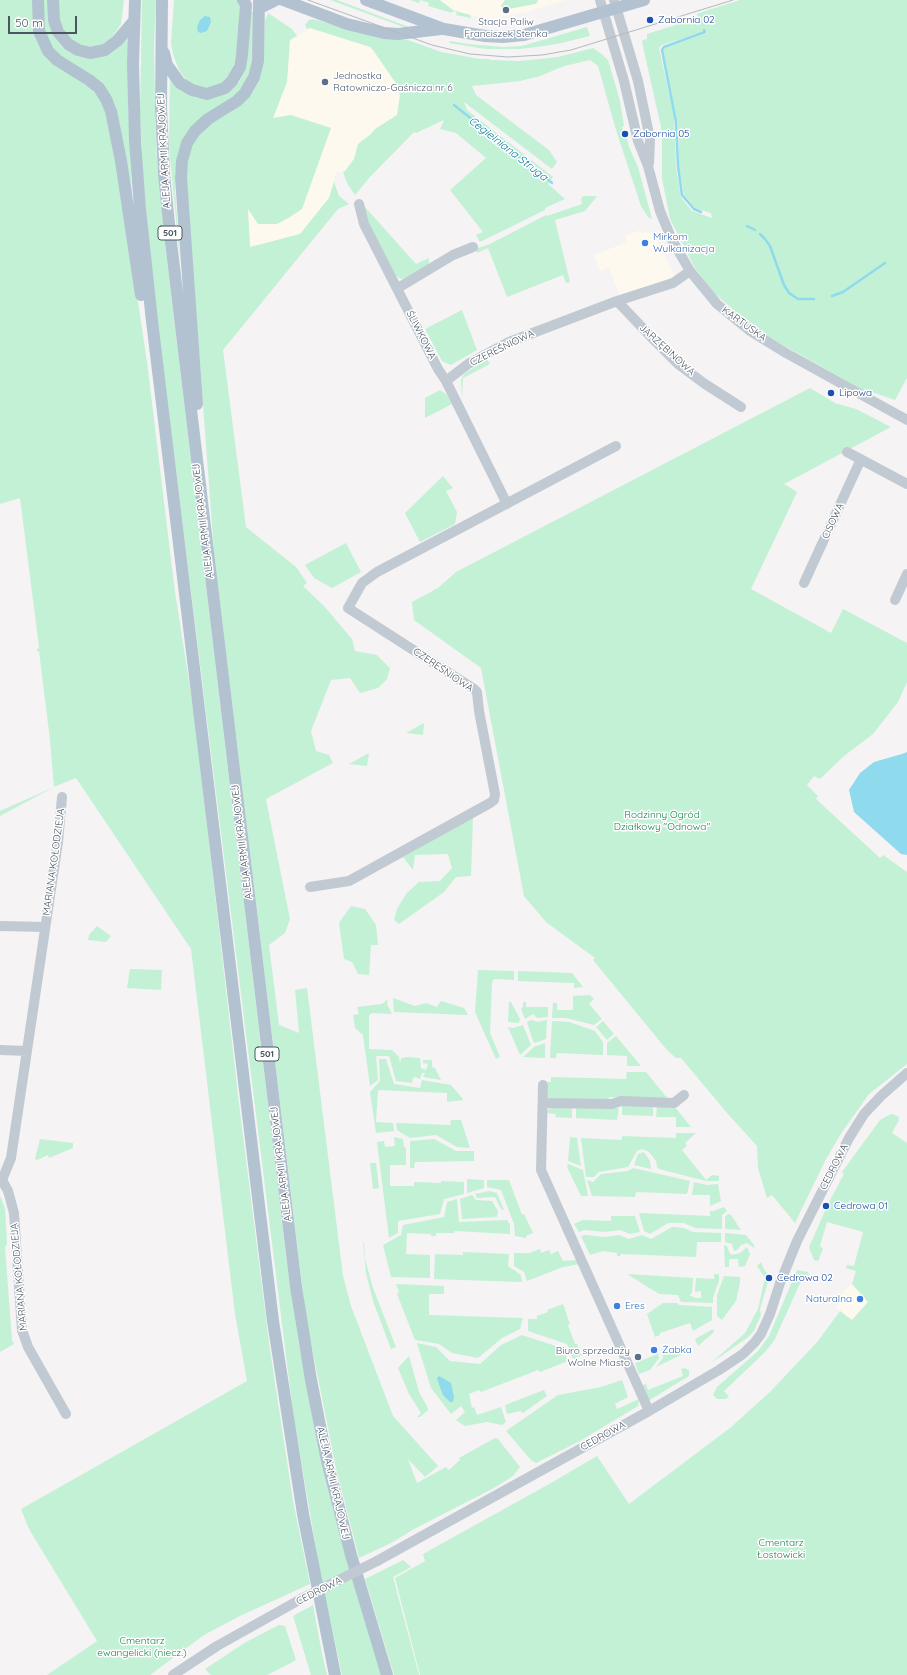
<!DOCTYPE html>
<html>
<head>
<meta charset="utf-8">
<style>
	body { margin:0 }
	#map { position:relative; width:907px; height:1675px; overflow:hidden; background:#f5f3f3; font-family:Quicksand,sans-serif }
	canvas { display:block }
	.scale { position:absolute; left:8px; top:16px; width:69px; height:18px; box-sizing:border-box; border:2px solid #4a5661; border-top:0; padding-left:5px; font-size:12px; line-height:14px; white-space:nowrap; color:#4a5661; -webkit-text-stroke:3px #fff; paint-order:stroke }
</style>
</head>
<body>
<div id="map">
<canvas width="907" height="1675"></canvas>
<div class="scale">50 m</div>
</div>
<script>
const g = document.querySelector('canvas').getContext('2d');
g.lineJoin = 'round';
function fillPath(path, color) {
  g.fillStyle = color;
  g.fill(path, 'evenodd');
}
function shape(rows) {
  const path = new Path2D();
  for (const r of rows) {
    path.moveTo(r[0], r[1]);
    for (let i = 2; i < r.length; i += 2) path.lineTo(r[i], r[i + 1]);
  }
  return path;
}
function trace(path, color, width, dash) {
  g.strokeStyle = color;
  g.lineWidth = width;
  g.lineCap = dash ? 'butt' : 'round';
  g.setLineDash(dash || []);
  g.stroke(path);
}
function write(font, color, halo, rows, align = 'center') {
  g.font = font + ' Quicksand,sans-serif';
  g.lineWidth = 3;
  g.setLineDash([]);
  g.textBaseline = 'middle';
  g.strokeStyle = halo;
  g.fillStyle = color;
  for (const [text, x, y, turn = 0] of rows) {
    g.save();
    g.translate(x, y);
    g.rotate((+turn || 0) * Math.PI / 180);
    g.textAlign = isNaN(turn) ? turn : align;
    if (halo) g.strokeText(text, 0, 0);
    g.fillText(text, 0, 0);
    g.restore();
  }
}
fillPath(shape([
	[430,0,566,0,527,12,494,19,463,14,446,9],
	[310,28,370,47,373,50,397,85,400,95,398,115,375,129,371,134,358,144,354,159,345,171,336,173,329,198,300,234,250,247,244,142,273,118,287,82,290,40],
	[641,230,642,232,653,233,675,276,620,297,609,267,600,271,594,255,627,242,625,236],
	[852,1284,868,1302,852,1320,836,1309,843,1292,849,1286]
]), '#fdf9ef');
fillPath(shape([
	[0,0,34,0,36,38,40,48,72,75,91,89,98,96,105,107,120,181,147,362,175,592,194,713,240,1112,270,1350,293,1501,310,1584,240,1616,204,1635,150,1675,47,1675,97,1641,29,1529,21,1509,247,1381,235,1314,191,949,76,778,54,787,0,816,0,811,54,787,50,740,39,651,36,651,39,647,20,498,0,504],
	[43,0,48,0,53,35,63,48,76,56,92,58,108,55,121,45,128,34,128,102,132,196,116,106,112,99,60,56,50,44,45,32],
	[57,0,124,0,121,24,110,40,100,46,86,47,73,42,66,34,61,25],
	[142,0,156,0,154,46,155,112,157,161,166,252,288,1272,298,1338,314,1426,329,1493,347,1561,381,1675,342,1675,321,1577,294,1420,151,270,142,162,140,112],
	[174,0,238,0,240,6,239,42,232,72,223,83,209,88,198,87,188,82,179,70,173,54,171,44],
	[330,0,337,0,409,27,409,29],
	[410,0,440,0,453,10,470,15,471,18,456,15,457,12,452,11,452,13,428,6,429,3,420,0,419,3],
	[505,0,538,0,537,3,535,4,504,10,501,6],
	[740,0,907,0,907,378,895,400,872,392,870,394,769,337,747,322,712,291,695,268,670,219,662,178,662,139,661,127,642,42,643,40,647,39,647,34,698,18,697,14,705,11],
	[703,30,706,30,707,33,665,48,663,51,678,127,679,167,684,195,695,208,711,213,712,218,692,211,681,197,676,167,674,116,659,48,662,45,703,32],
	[254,11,252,61,246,82,236,95,204,116,175,171,175,191,181,271,169,147,170,78,180,90,197,98,215,98,231,90,239,82,245,68,250,13],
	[268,13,292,29,297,36,290,40,287,82,273,118,291,115,331,128,302,209,290,217,277,224,258,224,248,209,250,247,300,234,329,198,334,182,339,196,349,204,338,209,223,350,246,527,296,567,307,583,303,586,324,606,352,639,355,651,377,655,390,668,387,679,378,688,360,693,350,678,331,680,311,731,316,751,329,755,333,763,266,799,290,919,285,933,269,945,279,1025,299,1033,295,990,307,988,343,1276,351,1306,393,1416,438,1466,425,1477,408,1459,417,1483,446,1467,449,1470,460,1460,459,1458,495,1438,498,1439,520,1467,513,1476,494,1488,416,1528,391,1543,359,1558,336,1468,306,1318,214,552,186,175,190,150,195,139,209,125,232,111,263,54,265,21],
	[313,19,379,37,408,40,441,52,480,59,489,59,490,60,519,61,540,59,558,57,593,48,603,55,608,60,620,101,624,126,622,127,625,138,627,138,629,147,638,167,652,219,649,218,641,206,616,130,598,66,590,60,564,66,540,76,520,81,472,86,476,95,549,150,557,162,552,169,464,102,467,110,553,177,548,184,565,199,545,208,545,210,480,242,476,235,483,232,450,190,486,158,456,133,440,129,444,120,416,133,414,132,369,178,355,195,347,183,343,172,345,171,354,159,358,144,371,134,375,129,397,115,400,95,397,85,373,50,370,47,310,28,307,29,305,25,309,20],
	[587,27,590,36,557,44,537,47,519,49,485,49,449,43,450,41,468,44,503,47,522,46],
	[583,196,597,196,585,211,555,220,570,282,566,283,563,275,507,297,488,248,477,253,475,249,490,244,546,215,547,216,582,204,581,199],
	[362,207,365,207,416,264,429,258,429,263,427,267,409,277,401,279,394,275,363,212],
	[462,310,477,350,451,365,442,361,425,329],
	[487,359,490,364,463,378,462,400,461,380,464,374],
	[810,388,835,403,856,409,891,427,784,484,797,492,751,589,831,633,843,609,907,643,907,682,898,702,873,734,844,756,820,779,814,776,807,785,818,796,816,799,880,858,883,855,907,872,907,1064,869,1094,840,1135,825,1161,795,1223,772,1195,767,1198,758,1168,757,1146,728,1114,681,1058,676,1058,667,1050,593,960,595,958,546,922,524,896,481,668,414,620,412,602,438,588,456,572],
	[440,390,447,395,452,404,425,418,425,398],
	[443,476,453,488,446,491,457,512,455,524,420,542,405,513],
	[346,543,361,572,332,588,314,578,305,565],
	[424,723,423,735,406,733],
	[369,753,367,766,349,764],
	[473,817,471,876,456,877,444,892,399,924,394,920,397,909,406,894,419,882,440,881,452,868,448,854,415,855,413,870,403,857],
	[351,906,365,909,376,925,378,945,371,945,369,975,358,974,352,962,344,959,339,923],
	[97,926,111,936,106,942,88,940,89,935],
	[130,969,162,970,161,990,127,988],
	[478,970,514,971,514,980,494,979,492,983,490,1033,500,1057,496,1059,475,1012],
	[518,971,572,973,583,987,574,988,574,983,518,981],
	[590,995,594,999,589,1004,602,1019,594,1025,566,1018,552,1018,553,1003,557,1003,557,1010,573,1010,573,996],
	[393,998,415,1006,426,1003,437,1007,441,1001,464,1008,468,1015,394,1012],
	[388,999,387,1004,392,1014,372,1013,369,1015,369,1049,392,1050,399,1057,400,1063,401,1058,407,1057,420,1058,421,1068,426,1070,428,1064,423,1063,423,1060,432,1060,432,1067,435,1068,441,1080,423,1077,425,1073,422,1073,420,1079,415,1077,413,1078,412,1083,396,1081,389,1056,376,1056,378,1080,370,1086,363,1035,355,1028,353,1015,359,1014,357,1007,382,1004],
	[509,1002,511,1002,520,1019,519,1023,508,1022],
	[523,1002,526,1002,526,1007,548,1007,548,1017,537,1018,533,1014,525,1019,521,1009,523,1007],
	[531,1020,538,1022,547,1020,546,1039,535,1043,533,1041,527,1022],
	[552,1021,569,1022,595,1031,603,1042,603,1055,557,1053,556,1058,550,1058],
	[603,1021,614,1034,607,1040,596,1027],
	[523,1025,531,1045,520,1055,508,1027,513,1028],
	[616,1036,641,1066,627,1066,627,1056,607,1055,607,1043],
	[545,1043,545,1058,523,1057,534,1047],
	[379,1059,386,1059,394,1084,420,1088,422,1080,451,1085,463,1099,463,1100,447,1102,447,1093,378,1090,376,1122,393,1123,394,1131,376,1133,370,1092,380,1081],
	[627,1072,646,1072,668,1099,609,1097,608,1101,548,1100,548,1082,551,1082,551,1077,626,1079],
	[622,1105,653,1106,653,1116,622,1115],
	[657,1106,674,1106,691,1127,676,1127,676,1117,656,1117],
	[578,1107,619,1108,617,1120,576,1118,576,1108],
	[552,1108,572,1108,572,1118,555,1117,556,1114,547,1113,547,1110],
	[891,1114,898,1116,899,1120,892,1133,907,1143,907,1675,420,1675,395,1578,425,1561,423,1554,551,1483,597,1456,629,1504,730,1428,770,1392,818,1341,840,1311,852,1320,868,1302,852,1284,856,1271,846,1268,847,1265,854,1266,863,1232,827,1222,820,1246,823,1249,818,1261,814,1260,809,1247,828,1204,844,1174,842,1172,880,1120],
	[451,1120,461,1120,470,1148,457,1147,436,1135,410,1138,397,1130,396,1123,450,1125],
	[676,1133,696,1133,685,1143,687,1146,682,1150,706,1180,712,1175,719,1176,719,1181,706,1181,659,1169,657,1167,656,1161,649,1152,642,1149,637,1151,628,1167,599,1172,594,1177,586,1177,581,1138,622,1140,622,1136,676,1138],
	[394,1137,403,1139,404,1147,406,1148,406,1165,390,1165,390,1186,414,1186,414,1182,441,1183,441,1181,464,1182,464,1194,444,1199,440,1214,398,1221,398,1233,389,1238,377,1142,384,1141,385,1147,395,1146],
	[570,1137,577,1138,581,1166,568,1161],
	[40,1139,73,1143,73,1148,49,1158,48,1155,37,1160,35,1159],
	[434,1139,456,1151,474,1151,474,1161,415,1162,414,1168,410,1168,410,1141],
	[644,1152,650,1161,651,1169,634,1165,638,1154],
	[370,1163,376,1163,379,1188,373,1189],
	[568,1164,583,1170,588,1196,581,1196,567,1167],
	[633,1168,690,1181,687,1194,636,1192,635,1197,592,1196,587,1180,593,1182,601,1174,628,1171],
	[467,1179,484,1180,484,1188,467,1193],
	[487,1180,509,1180,522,1215,524,1214,533,1233,526,1236,526,1238,515,1236,514,1224,501,1190,487,1187],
	[694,1182,707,1185,718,1184,721,1201,710,1206,710,1195,692,1195],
	[489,1191,497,1193,504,1210,501,1209,495,1197,477,1198,475,1194],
	[472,1195,476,1200,492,1201,498,1211,497,1217,462,1219,460,1199],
	[0,1196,5,1208,7,1244,5,1247,12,1340,14,1344,0,1352],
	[457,1199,459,1222,507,1220,510,1225,510,1234,455,1231,454,1233,436,1233,436,1236,431,1236,431,1234,407,1233,406,1254,430,1255,430,1278,391,1277,383,1245,401,1235,403,1225,444,1217,447,1202],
	[724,1207,727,1211,722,1215,722,1229,695,1228,684,1223,668,1223,650,1234,644,1231,639,1213,710,1216,710,1211,714,1211],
	[728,1214,731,1215,741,1230,725,1229,725,1217],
	[611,1216,635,1216,640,1232,630,1234,620,1230,605,1232,585,1230,579,1232,574,1224,583,1220,611,1221],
	[672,1227,684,1228,693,1232,721,1233,721,1242,697,1242,696,1257,621,1254,620,1256,617,1256,617,1253,603,1251,590,1255,581,1236,585,1235,604,1237,619,1235,629,1239,642,1235,651,1239],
	[725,1233,746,1235,754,1245,754,1248,747,1243,741,1245,737,1250,734,1251,732,1244,725,1242],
	[363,1243,364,1243,365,1259,373,1288,396,1347,391,1349,373,1301,366,1273],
	[724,1245,727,1246,729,1252,732,1255,740,1253,747,1247,750,1254,745,1266,739,1267,738,1259,729,1259,729,1267,725,1267],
	[540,1249,541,1253,549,1250,551,1254,558,1251,563,1261,578,1260,580,1264,563,1267,527,1281,524,1272,514,1266,514,1253,530,1253],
	[463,1252,509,1254,508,1266,521,1275,522,1282,434,1279,435,1254,463,1255],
	[761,1262,765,1271,770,1275,760,1309,761,1315,754,1331,747,1338,711,1363,745,1333,758,1309,765,1278,757,1266],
	[797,1270,808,1272,810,1276,807,1280,802,1279,774,1341,765,1352,724,1391,729,1397,725,1399,717,1399,713,1395,717,1387,758,1351,769,1336],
	[627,1274,693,1278,692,1293,689,1295,696,1298,701,1298,701,1291,695,1292,696,1278,714,1279,714,1274,719,1274,719,1281,713,1297,713,1303,681,1302,678,1295,659,1294],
	[724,1276,740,1277,740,1283,736,1301,722,1320,717,1316,717,1295],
	[396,1284,444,1286,444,1294,429,1294,429,1315,523,1318,520,1329,502,1338,478,1358,452,1353,439,1344,415,1340,397,1294,399,1292],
	[663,1303,677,1303,679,1305,712,1307,712,1320,693,1331,690,1323,660,1333,660,1335,655,1337,647,1314],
	[563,1304,570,1324,568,1325,575,1344,577,1344,582,1355,573,1359,567,1344,528,1331,528,1319,537,1319,537,1316,548,1312,547,1310],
	[713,1329,714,1332,698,1346,695,1339],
	[522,1335,562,1348,568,1361,540,1372,538,1370,481,1392,479,1390,469,1394,472,1408,474,1407,477,1415,501,1407,506,1422,502,1425,487,1422,465,1426,456,1420,465,1412,461,1406,451,1414,431,1388,417,1343,436,1347,450,1361,480,1364,501,1345],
	[686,1345,685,1353,656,1367,663,1358,663,1353],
	[658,1354,659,1358,650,1370,639,1374,635,1363],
	[409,1356,419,1392,428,1408,428,1410,420,1417,417,1417,421,1413,409,1394,398,1368],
	[684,1368,689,1370,689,1376,648,1401,642,1385,646,1384,648,1390,683,1376,681,1369],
	[622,1380,628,1397,615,1404,617,1409,639,1399,638,1406,580,1441,536,1463,532,1461,506,1431,558,1395,601,1387],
	[544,1390,547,1396,523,1413,520,1411,507,1414,505,1405],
	[403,1560,411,1567,393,1577,419,1675,394,1675,365,1579],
	[313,1605,322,1654,327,1675,311,1675,293,1616],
	[279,1625,285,1626,296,1660,291,1663,267,1675,211,1675,205,1669,246,1642]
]), '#c3f1d5');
fillPath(shape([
	[205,16,210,17,211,22,207,31,201,33,198,32,197,27,200,20],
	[907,752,907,855,901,854,854,812,849,790,860,773,874,762,902,754],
	[439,1376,451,1383,454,1397,453,1402,450,1402,443,1395,438,1382,437,1378]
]), '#90daee');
trace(shape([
	[454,105,552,183],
	[701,212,694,209,682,195,678,166,676,122,662,50,664,47,705,32,704,30],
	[747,226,755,230],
	[760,234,765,239,770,246,784,285,789,293,798,299,814,299],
	[832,296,843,292,885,263]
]), '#90daee', 2.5);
trace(shape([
	[600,0,624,81,638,141,648,166,660,211,672,240,690,271,717,304,750,331,786,353,907,420],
	[614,0,638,81,650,139,649,163],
	[359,204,364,224,438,369,446,381,507,504],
	[398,288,453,255,473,247],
	[617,301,655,341,678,364,705,384,741,407],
	[446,381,468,364,509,342,617,301,673,283,690,271],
	[847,452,907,484],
	[804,583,861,459],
	[895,600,907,574],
	[310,887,349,881,490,803,494,800,495,794,479,711,477,692,474,689,348,608,362,583,377,572,616,446],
	[0,926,45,927],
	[0,1050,27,1051],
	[543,1085,541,1170,649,1411],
	[543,1103,612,1104,621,1101,674,1103,684,1095],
	[2,1180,11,1158,58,842,62,797],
	[2,1180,8,1191,14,1213,22,1330,28,1347,66,1414],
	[377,1561,649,1411,719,1370,743,1354,755,1342,761,1334,770,1314,780,1283,797,1241,849,1138,864,1114,881,1096,907,1073],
	[173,1675,217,1646,301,1599]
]), '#c1cad2', 10);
trace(shape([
	[38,0,39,31,48,51,57,60,89,80,99,88,106,99,111,111,121,161,141,295],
	[53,0,54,20,58,32,68,44,78,50,90,53,105,50,117,41,134,21],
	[135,0,133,64,135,141,140,209,152,321,273,1321,303,1514,335,1675],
	[162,0,161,108,164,174,170,234,296,1287,311,1380,327,1461,351,1555,387,1675],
	[283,0,347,24,384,33,398,34,441,29],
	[366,0,444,29,485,36,503,37,524,35,644,0],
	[260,8,276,0],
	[164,53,167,65,180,83,192,90,207,94,225,88,232,81,240,67,242,55,246,5,243,0],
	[197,404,181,178,182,161,187,143,195,131,208,119,237,101,245,93,254,77,258,61,259,0]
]), '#b3c2d1', 12);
trace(shape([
	[308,0,432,45,470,54,508,57,542,55,571,50,733,0]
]), '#b5b8bd', 1);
trace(shape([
	[301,1599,377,1561]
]), '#c1cad2', 10);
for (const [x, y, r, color] of [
	[506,10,4,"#5c6f8a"],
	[650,20,4,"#1a4fb4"],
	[325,82,4,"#5c6f8a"],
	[625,134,4,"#1a4fb4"],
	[645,243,4,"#3f7fe0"],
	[831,393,4,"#1a4fb4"],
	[826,1206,4,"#1a4fb4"],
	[769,1278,4,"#1a4fb4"],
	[860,1299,4,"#3f7fe0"],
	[617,1306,4,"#3f7fe0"],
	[654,1350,4,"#3f7fe0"],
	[638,1357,4,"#5c6f8a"]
]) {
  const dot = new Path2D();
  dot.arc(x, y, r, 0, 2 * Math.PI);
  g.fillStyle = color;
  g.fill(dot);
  trace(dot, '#fff', 1.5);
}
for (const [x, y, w] of [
	[170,233,24],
	[267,1054,24]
]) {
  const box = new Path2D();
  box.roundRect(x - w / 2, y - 7, w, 14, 3);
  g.fillStyle = '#fff';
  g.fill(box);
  trace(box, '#4a5661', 1);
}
write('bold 9px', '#4a5661', null, [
	["501",170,233],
	["501",267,1054]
]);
write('10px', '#164399', '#fff', [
	["Zabornia 02",658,20],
	["Zabornia 05",633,134],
	["Lipowa",839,393],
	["Cedrowa 01",834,1206],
	["Cedrowa 02",777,1278]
], 'left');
write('10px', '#4e5e75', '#fff', [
	["Stacja Paliw",506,22],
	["Franciszek Stenka",506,34],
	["Jednostka",333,76,"left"],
	["Ratowniczo-Gaśnicza nr 6",333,88,"left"],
	["Biuro sprzedaży",630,1351,"right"],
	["Wolne Miasto",630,1363,"right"]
]);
write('10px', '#4a5661', '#fff', [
	["ALEJA ARMII KRAJOWEJ",164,151,-93],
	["KARTUSKA",744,324,36],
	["ŚLIWKOWA",421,335,63],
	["CZEREŚNIOWA",502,348,-26],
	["JARZĘBINOWA",667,350,42],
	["ALEJA ARMII KRAJOWEJ",203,521,-97],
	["CISOWA",833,521,-65],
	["CZEREŚNIOWA",443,670,34],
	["ALEJA ARMII KRAJOWEJ",242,842,-97],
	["MARIANA KOŁODZIEJA",54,862,-82],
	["ALEJA ARMII KRAJOWEJ",281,1164,-97],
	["CEDROWA",834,1167,-63],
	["MARIANA KOŁODZIEJA",19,1277,-95],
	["CEDROWA",603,1436,-29],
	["ALEJA ARMII KRAJOWEJ",333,1483,77],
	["CEDROWA",319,1591,-27]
]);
write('10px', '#366cbe', '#fff', [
	["Mirkom",653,237],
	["Wulkanizacja",653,249],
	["Naturalna",852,1299,"right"],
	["Eres",625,1306],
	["Żabka",662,1350]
], 'left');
write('10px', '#17864f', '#fff', [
	["Rodzinny Ogród",662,815],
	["Działkowy \"Odnowa\"",662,827],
	["Cmentarz",781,1543],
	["Łostowicki",781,1555],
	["Cmentarz",142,1641],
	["ewangelicki (niecz.)",142,1653]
]);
write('italic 11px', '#0c7c9b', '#fff', [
	["Cegielniana Struga",508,149,38]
]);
</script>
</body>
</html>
